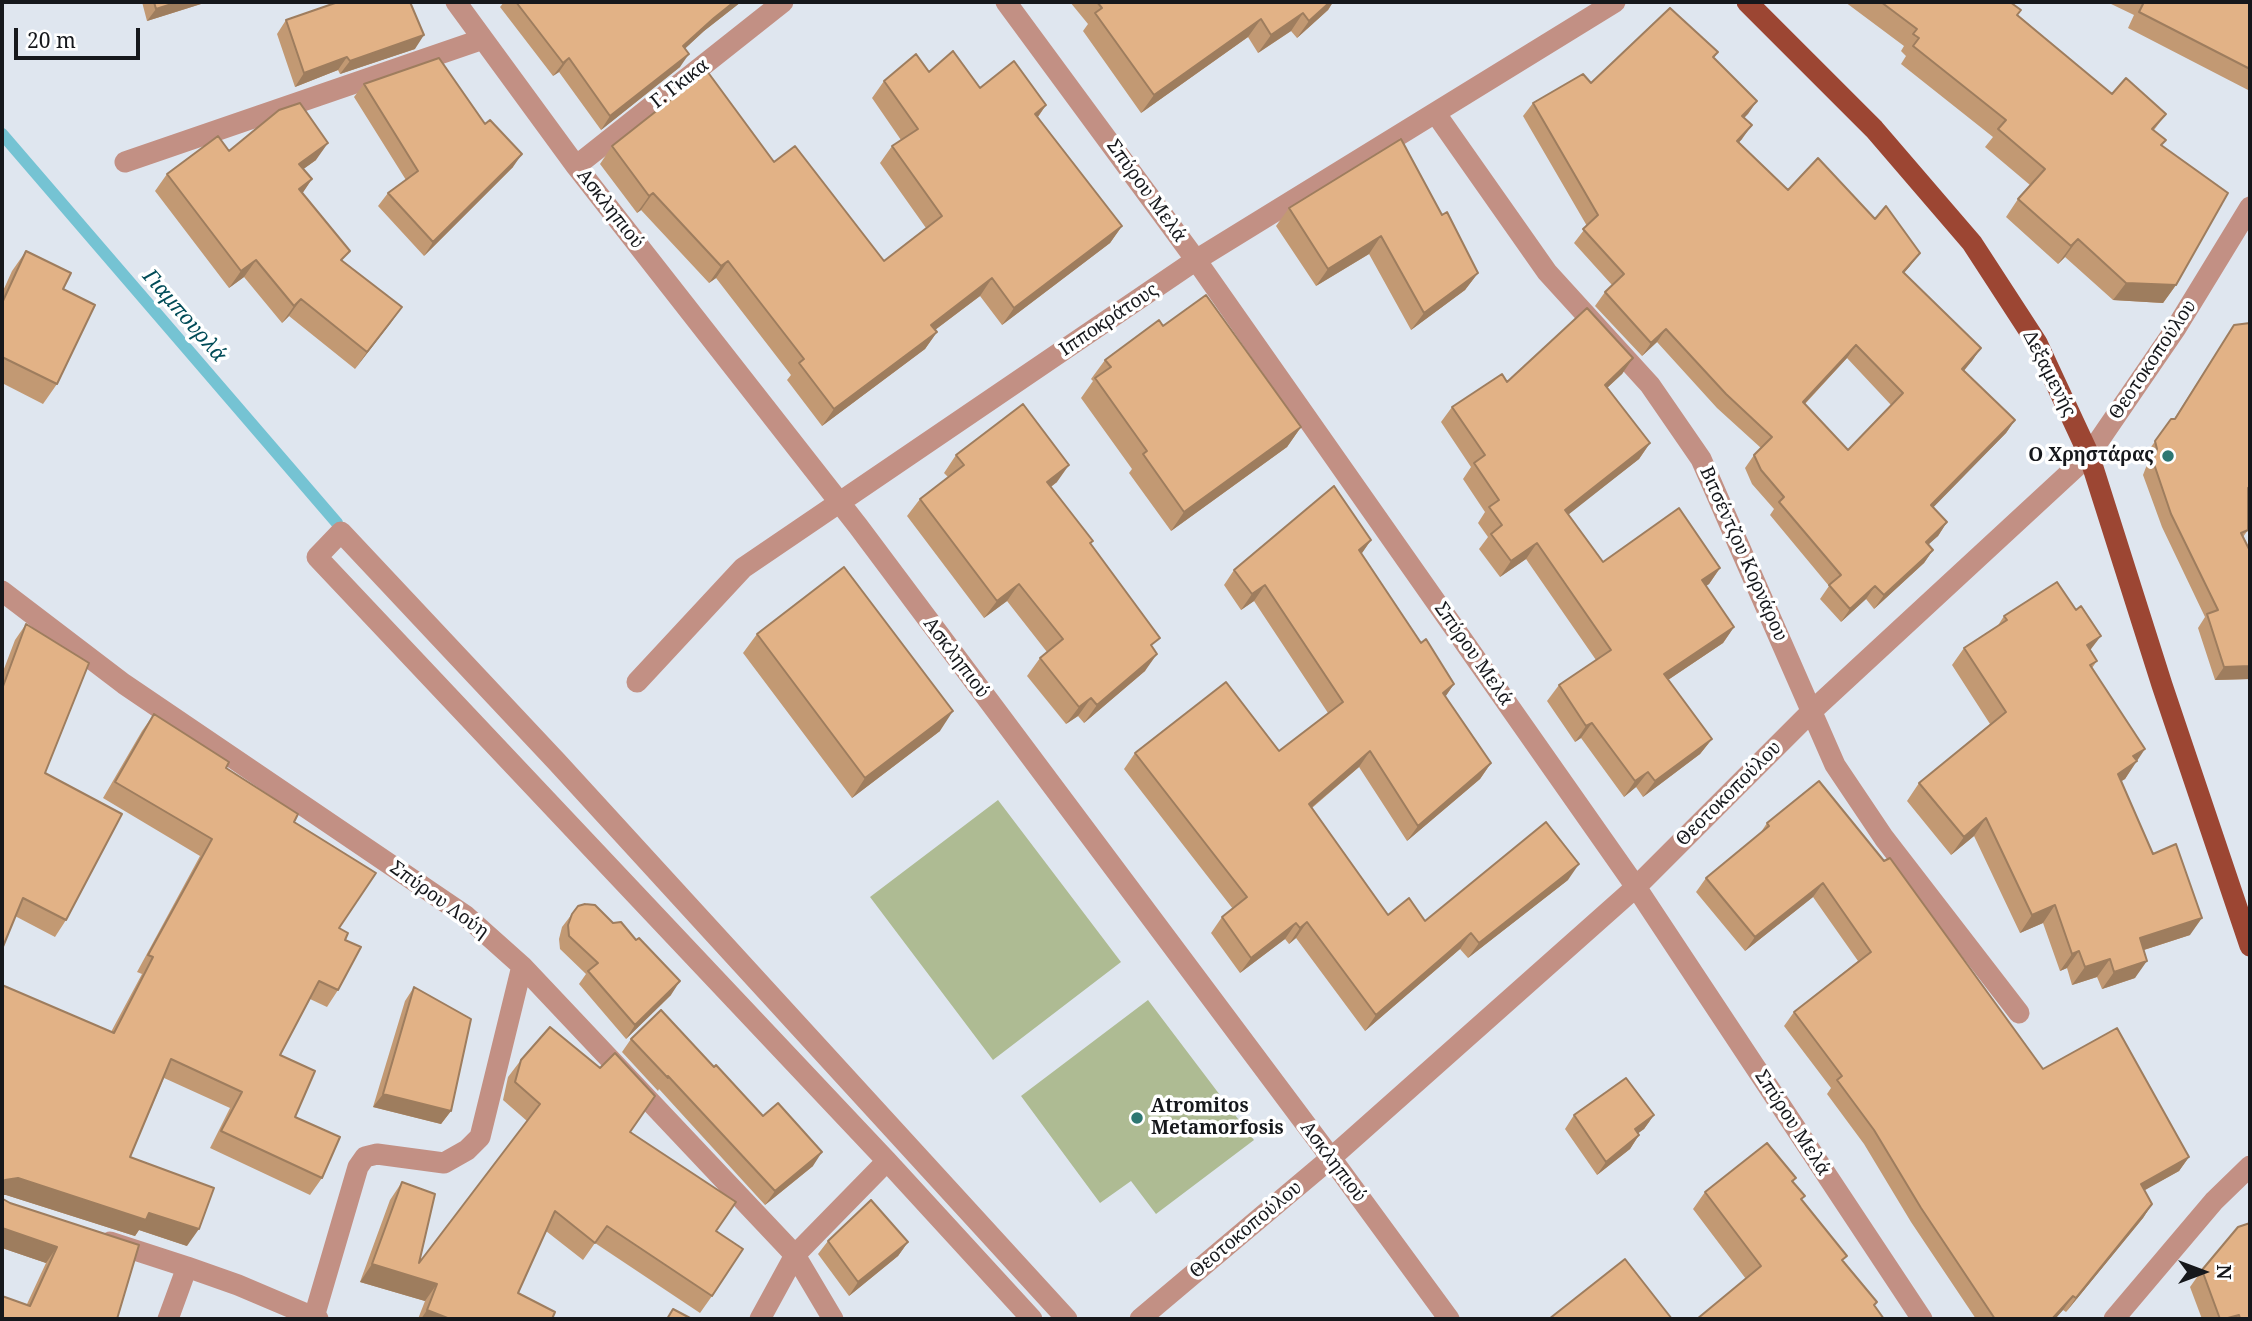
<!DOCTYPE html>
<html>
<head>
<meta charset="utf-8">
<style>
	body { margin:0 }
	#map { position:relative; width:2252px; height:1321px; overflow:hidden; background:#dfe6ef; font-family:"Noto Serif",serif }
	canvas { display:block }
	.frame { position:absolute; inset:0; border:4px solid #16181c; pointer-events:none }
	.north { position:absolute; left:2168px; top:1237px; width:70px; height:70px; -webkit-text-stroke:5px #fff; paint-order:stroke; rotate:90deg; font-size:19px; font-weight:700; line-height:28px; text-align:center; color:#16181c }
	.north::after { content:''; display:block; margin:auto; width:24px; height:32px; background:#16181c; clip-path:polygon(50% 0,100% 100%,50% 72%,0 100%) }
	.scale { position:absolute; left:14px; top:28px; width:126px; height:32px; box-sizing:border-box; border:4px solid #16181c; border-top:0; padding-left:9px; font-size:21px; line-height:24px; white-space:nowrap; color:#16181c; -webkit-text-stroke:5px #fff; paint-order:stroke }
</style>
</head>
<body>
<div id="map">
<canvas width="2252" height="1321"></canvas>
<div class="frame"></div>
<div class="north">N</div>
<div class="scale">20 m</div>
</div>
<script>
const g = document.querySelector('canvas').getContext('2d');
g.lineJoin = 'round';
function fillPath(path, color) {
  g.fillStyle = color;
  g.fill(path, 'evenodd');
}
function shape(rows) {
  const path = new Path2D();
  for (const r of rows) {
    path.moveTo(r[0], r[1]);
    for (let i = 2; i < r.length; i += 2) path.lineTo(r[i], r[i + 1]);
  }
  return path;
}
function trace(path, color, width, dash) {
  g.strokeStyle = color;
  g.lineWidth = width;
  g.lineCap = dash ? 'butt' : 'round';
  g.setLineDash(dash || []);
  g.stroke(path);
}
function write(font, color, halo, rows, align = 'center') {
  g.font = font + ' "Noto Serif",serif';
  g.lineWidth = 7;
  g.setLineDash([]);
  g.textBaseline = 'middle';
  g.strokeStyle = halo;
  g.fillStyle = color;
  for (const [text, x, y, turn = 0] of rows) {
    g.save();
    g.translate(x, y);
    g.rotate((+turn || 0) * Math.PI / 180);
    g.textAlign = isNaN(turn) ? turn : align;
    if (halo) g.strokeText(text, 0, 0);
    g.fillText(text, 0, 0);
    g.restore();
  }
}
fillPath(shape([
	[998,800,1121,962,993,1060,870,897],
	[1148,1000,1254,1140,1156,1214,1131,1181,1100,1203,1021,1096]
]), '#aebb93');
trace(shape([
	[2,134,337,523]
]), '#75c3d3', 12);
trace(shape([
	[456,2,576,166,858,526,1331,1158,1449,1319],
	[1006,2,1196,260,1636,887,1922,1319],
	[1436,114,1547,272,1650,385,1701,459,1835,765,1884,838,2019,1013],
	[125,162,483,39],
	[576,166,783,2],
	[2,591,124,684,466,916,522,966,795,1255,833,1319],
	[637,682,743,568,1196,260,1615,2],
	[110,1242,187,1267],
	[314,1317,358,1167,365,1157,377,1154,444,1163,467,1150,480,1137,522,966],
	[168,1319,187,1267,238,1285,318,1319],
	[760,1319,795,1255,887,1161],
	[1032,1319,887,1161,317,557,341,532,557,762,1067,1319],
	[1140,1319,1331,1158,1636,887,1813,710,2089,455,2176,328,2250,207],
	[2114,1319,2214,1201,2250,1166]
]), '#c29084', 21);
trace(shape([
	[1747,2,1874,129,1972,243,2037,343,2089,455,2162,685,2250,946]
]), '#9c4633', 21);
fillPath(shape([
	[142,2,203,2,201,4,147,21],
	[504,2,741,2,704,31,685,48,680,67,601,130,559,72,553,76,500,7],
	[1070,2,1333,2,1328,10,1297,38,1291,31,1258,53,1248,37,1141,113,1083,31,1088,24],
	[1845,2,2010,2,2018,15,2112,94,2166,114,2154,130,2162,146,2176,285,2163,303,2113,300,2065,257,2058,264,2006,217,2018,199,2030,185,1985,147,1993,137,1901,64,1906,56,1901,51,1904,46],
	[2109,2,2250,2,2250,91,2128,28,2134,15,2109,3],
	[286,20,415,49,340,74,338,70,295,87,277,34],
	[1718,52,1714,58,1757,101,1744,118,1742,139,1739,142,1788,190,1910,266,1904,273,1981,348,1964,371,2015,420,2006,433,1933,507,1947,522,1938,536,1928,544,1933,550,1924,563,1874,609,1866,599,1841,622,1820,599,1829,586,1770,515,1774,509,1752,484,1745,468,1754,455,1761,448,1717,408,1657,342,1642,356,1595,306,1605,292,1612,285,1574,243,1587,226,1523,116,1533,103,1591,83],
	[1847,358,1891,405,1848,450,1805,404],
	[929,72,980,88,1046,105,1038,117,1122,226,1110,243,1002,325,980,296,935,330,937,332,925,349,822,426,787,380,791,375,716,278,709,283,641,210,637,213,600,164,612,146,774,162,884,261,926,228,880,163,892,146,901,140,872,98,884,81],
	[364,84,513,167,424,256,378,206,388,193,406,180,354,97],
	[229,151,316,160,303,169,312,179,302,193,343,261,402,307,355,369,289,316,282,323,244,277,229,288,155,191,167,174],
	[1289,208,1442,215,1478,273,1465,290,1411,330,1369,254,1316,286,1276,226],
	[26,251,63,289,57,384,43,404,2,383,2,293,12,271],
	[2250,323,2250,498,2248,499,2248,530,2243,537,2250,551,2250,679,2215,680,2198,628,2205,617,2162,527,2143,475,2148,462,2146,454,2171,419,2174,419,2234,325],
	[1163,326,1301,427,1287,447,1171,531,1129,473,1132,469,1081,398,1093,381,1091,379,1105,360],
	[1633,358,1622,374,1607,388,1650,443,1639,459,1568,514,1603,562,1720,568,1709,584,1706,586,1734,627,1723,643,1668,680,1712,739,1700,754,1643,797,1636,787,1624,797,1581,738,1575,742,1547,701,1559,685,1596,660,1526,559,1500,577,1479,549,1488,537,1478,523,1485,512,1463,479,1471,467,1441,422,1452,407,1507,382],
	[956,455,1057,482,1051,487,1093,541,1091,544,1153,648,1145,671,1084,723,1078,716,1066,724,1027,676,1040,658,1047,652,1007,601,984,618,907,516,920,499,948,477,944,473],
	[1371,540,1361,554,1421,643,1454,684,1445,697,1491,763,1480,779,1407,841,1359,767,1312,808,1388,915,1425,921,1568,880,1468,958,1460,949,1365,1031,1296,938,1289,944,1285,939,1240,973,1211,933,1222,917,1233,909,1124,769,1135,753,1279,751,1328,713,1254,601,1241,610,1224,585,1234,570],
	[2004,616,2090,650,2097,661,2092,668,2136,761,2125,779,2121,781,2153,854,2190,935,2144,950,2135,978,2102,989,2097,977,2072,985,2067,968,2060,971,2043,923,2020,933,1974,836,1951,855,1907,801,1919,783,1990,724,1952,665,1964,648,1997,627],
	[26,624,45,773,66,920,55,937,15,916,2,949,2,674,15,640],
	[757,634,940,731,852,798,743,653],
	[154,714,226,768,294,822,339,928,345,940,338,990,327,1007,310,999,280,1055,295,1117,322,1178,310,1195,210,1148,230,1108,164,1078,130,1157,187,1246,139,1230,135,1236,6,1195,3,1195,3,1199,10,1203,139,1245,117,1319,2,1319,27,1304,46,1263,2,1248,2,985,111,1032,142,974,137,972,200,856,103,798,142,731],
	[1767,823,2043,1069,2189,1157,2179,1171,2144,1190,2152,1204,2143,1218,2066,1312,2063,1310,2055,1319,1976,1319,1911,1222,1864,1144,1827,1094,1831,1088,1784,1026,1794,1012,1858,961,1813,897,1745,951,1696,892,1706,878,1759,835],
	[572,914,671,995,626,1039,579,984,586,974,560,949,559,939,562,927],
	[414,987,451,1111,441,1124,373,1107,405,1001],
	[631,1039,714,1067,813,1166,765,1205,659,1089,658,1091,622,1052],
	[521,1060,630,1132,716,1231,712,1296,700,1313,595,1243,583,1260,546,1231,518,1293,552,1319,418,1319,425,1301,360,1282,390,1200,402,1182,419,1263,527,1121,503,1100,508,1077],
	[1574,1115,1654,1115,1644,1129,1638,1133,1639,1135,1630,1149,1597,1175,1565,1129],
	[1796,1178,1793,1182,1802,1200,1874,1306,1746,1279,1693,1209,1705,1192],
	[828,1241,908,1242,898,1256,849,1296,818,1254],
	[2202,1270,2250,1319,2202,1319,2190,1287]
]), '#c29973');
fillPath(shape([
	[178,2,203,2,201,4,147,21,156,9],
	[734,2,741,2,704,31,674,59,683,46,714,18],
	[1330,2,1333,2,1328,10,1297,38,1309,21],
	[1303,13,1291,31,1258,53,1271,35],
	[1261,19,1248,37,1141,113,1154,95],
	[424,35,415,49,340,74,350,61],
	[689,54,680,67,601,130,610,116],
	[347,57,338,70,295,87,304,73],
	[569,58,559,72,553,76,563,63],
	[1757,101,1748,114,1732,130,1742,116],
	[1046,105,1034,122,1035,114],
	[1752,125,1742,139,1728,154,1737,141],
	[328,143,316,160,287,181,299,164],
	[522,154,513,167,424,256,433,242],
	[312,179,300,197,299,189],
	[653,193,641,210,637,213,649,196],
	[1122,226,1110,243,1002,325,1014,308],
	[1381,236,1369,254,1316,286,1328,269],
	[2078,239,2065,257,2058,264,2071,246],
	[1920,253,1910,266,1893,285,1903,272],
	[256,260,244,277,229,288,241,271],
	[728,261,716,278,709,283,721,266],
	[1478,273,1465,290,1411,330,1424,313],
	[992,278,980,296,919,342,931,325],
	[2126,283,2176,285,2163,303,2113,300],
	[301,299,289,316,282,323,294,306],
	[402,307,390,324,355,369,367,352],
	[1666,329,1657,342,1642,356,1651,343],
	[937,332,925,349,822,426,834,409],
	[1856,345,1847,358,1794,415,1803,402],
	[1981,348,1972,361,1953,383,1962,369],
	[1633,358,1622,374,1593,401,1605,385],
	[2015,420,2006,433,1922,519,1931,505],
	[1301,427,1287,447,1171,531,1184,512],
	[1650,443,1639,459,1554,526,1565,510],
	[1069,465,1057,482,1034,499,1047,482],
	[2250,487,2250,498,2239,501,2248,488],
	[1947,522,1938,536,1917,555,1926,542],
	[1371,540,1360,556,1359,550],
	[1537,543,1526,559,1500,577,1511,561],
	[1933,550,1924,563,1874,609,1884,595],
	[1720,568,1709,584,1691,596,1702,580],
	[1019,584,1007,601,984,618,997,601],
	[1265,585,1254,601,1241,610,1252,594],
	[1875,586,1866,599,1841,622,1850,609],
	[1734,627,1723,643,1653,690,1664,674],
	[2101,636,2088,653,2087,645],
	[1157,654,1145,671,1084,723,1097,705],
	[2250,666,2250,679,2215,680,2224,667],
	[1454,684,1443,700,1443,693],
	[1091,698,1078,716,1066,724,1079,707],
	[953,711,940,731,852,798,865,778],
	[1592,723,1581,738,1575,742,1586,726],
	[1712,739,1700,754,1643,797,1655,781],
	[2145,749,2125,779,2106,791,2118,774,2133,756],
	[1370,751,1359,767,1298,819,1309,804],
	[1491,763,1480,779,1407,841,1418,826],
	[1648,772,1636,787,1624,797,1635,781],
	[1986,818,1974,836,1951,855,1964,837],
	[1579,864,1568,880,1468,958,1479,943],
	[1823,883,1813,897,1745,951,1755,937],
	[2055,905,2043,923,2020,933,2032,915],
	[2202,918,2190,935,2128,955,2140,938],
	[1307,922,1296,938,1289,944,1300,928],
	[1296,923,1285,939,1240,973,1251,958],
	[1471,933,1460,949,1365,1031,1376,1015],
	[2079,951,2067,968,2060,971,2072,954],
	[2110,959,2097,977,2072,985,2085,967],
	[2147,961,2135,978,2102,989,2114,972],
	[680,981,671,995,626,1039,635,1025],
	[383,1094,451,1111,441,1124,373,1107],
	[1654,1115,1644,1129,1625,1143,1635,1129],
	[1639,1135,1630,1149,1597,1175,1606,1162],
	[822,1152,813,1166,765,1205,775,1191],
	[2189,1157,2179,1171,2131,1198,2141,1184],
	[18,1178,149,1213,199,1229,187,1246,139,1230,135,1236,6,1195,2,1195,2,1185,5,1180],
	[2152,1204,2143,1218,2066,1312,2076,1298],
	[2,1228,57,1247,46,1263,2,1248],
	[908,1242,898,1256,849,1296,858,1282],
	[372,1264,437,1284,425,1301,360,1282],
	[2073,1296,2063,1310,2055,1319,2052,1319],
	[427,1310,450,1319,421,1319],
	[2239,1315,2235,1319,2224,1319]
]), '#9e7d5e');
const building = shape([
	[154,2,178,2,156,9,154,2],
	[338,2,410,2,424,35,350,61,347,57,304,73,286,20,338,2],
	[516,2,734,2,714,18,683,46,689,54,610,116,569,58,563,63,516,2],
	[1097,2,1330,2,1309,21,1303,13,1271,35,1261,19,1154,95,1095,13,1102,8,1097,2],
	[1881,2,2010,2,2021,10,2017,15,2112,94,2126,78,2166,114,2152,129,2166,140,2161,145,2228,193,2176,285,2126,283,2078,239,2071,246,2018,199,2045,169,1998,129,2006,120,1913,46,1919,38,1913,34,1917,29,1881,2],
	[2144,2,2250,2,2250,69,2139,12,2144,2],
	[1670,8,1718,52,1713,57,1757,101,1742,116,1752,125,1737,141,1788,190,1818,158,1875,219,1886,206,1920,253,1903,272,1981,348,1962,369,2015,420,1931,505,1947,522,1926,542,1933,550,1884,595,1875,586,1850,609,1829,585,1841,575,1779,502,1784,497,1761,470,1754,455,1772,437,1726,394,1666,329,1651,343,1605,292,1624,274,1583,229,1598,215,1533,103,1583,74,1591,83,1670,8],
	[1856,345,1903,393,1848,450,1803,402,1856,345],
	[953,51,980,88,1014,61,1046,105,1035,114,1122,226,1014,308,992,278,931,325,937,332,834,409,799,363,804,359,728,261,721,266,653,193,649,196,612,146,707,71,774,162,795,146,884,261,942,216,892,146,918,129,884,81,916,54,929,72,953,51],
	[439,58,485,124,490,120,522,154,433,242,388,193,418,171,364,84,439,58],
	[300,103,328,143,299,164,312,179,299,189,350,251,341,260,402,307,367,352,301,299,294,306,256,260,241,271,167,174,218,136,229,151,279,110,300,103],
	[1401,139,1442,215,1447,212,1478,273,1424,313,1381,236,1328,269,1289,208,1401,139],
	[26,251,71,273,63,289,95,305,57,384,2,357,2,303,26,251],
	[1206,295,1301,427,1184,512,1143,454,1147,451,1095,378,1111,367,1105,360,1159,320,1163,326,1206,295],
	[1587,308,1633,358,1605,385,1650,443,1565,510,1603,562,1679,508,1720,568,1702,580,1734,627,1664,674,1712,739,1655,781,1648,772,1635,781,1592,723,1586,726,1559,685,1611,650,1537,543,1511,561,1491,534,1502,525,1489,507,1499,500,1474,463,1485,455,1452,407,1502,374,1507,382,1587,308],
	[2250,323,2250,487,2248,488,2248,530,2241,533,2250,551,2250,666,2224,667,2207,614,2218,610,2171,514,2153,461,2157,449,2155,441,2171,419,2175,419,2234,325,2250,323],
	[1023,404,1069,465,1047,482,1093,541,1090,543,1160,638,1151,645,1157,654,1097,705,1091,698,1079,707,1040,658,1063,639,1019,584,997,601,920,499,964,465,956,455,1023,404],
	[1334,486,1371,540,1359,550,1421,643,1426,639,1454,684,1443,693,1491,763,1418,826,1370,751,1309,804,1388,915,1409,898,1425,921,1546,822,1579,864,1479,943,1471,933,1376,1015,1307,922,1300,928,1296,923,1251,958,1222,917,1247,897,1135,753,1226,682,1279,751,1343,702,1265,585,1252,594,1234,570,1334,486],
	[844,567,953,711,865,778,757,634,844,567],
	[2057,582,2076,610,2081,606,2101,636,2087,645,2097,661,2090,665,2145,749,2133,756,2137,761,2118,774,2153,854,2176,844,2202,918,2140,938,2147,961,2114,972,2110,959,2085,967,2079,951,2072,954,2055,905,2032,915,1986,818,1964,837,1919,783,2006,712,1964,648,2007,620,2004,616,2057,582],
	[26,624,89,663,45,773,122,814,66,920,23,898,2,949,2,689,26,624],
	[154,714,229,762,226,768,298,814,294,822,376,873,339,928,348,933,345,940,361,947,338,990,319,981,280,1055,315,1071,295,1117,340,1137,322,1178,221,1131,242,1092,171,1059,130,1157,214,1188,199,1229,149,1213,146,1220,18,1178,5,1180,2,1186,2,985,114,1033,153,957,148,955,212,839,115,782,154,714],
	[1819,781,1884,861,1890,858,2043,1069,2117,1028,2189,1157,2141,1184,2152,1204,2076,1298,2073,1296,2052,1319,1995,1319,1921,1208,1874,1130,1837,1080,1842,1076,1794,1012,1871,952,1823,883,1755,937,1706,878,1769,826,1767,823,1819,781],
	[585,904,595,905,613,923,621,922,636,940,639,938,680,981,635,1025,588,971,598,963,569,936,568,925,572,914,578,906,585,904],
	[414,987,471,1019,451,1111,383,1094,414,987],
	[661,1010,714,1067,716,1065,763,1116,778,1103,822,1152,775,1191,668,1076,668,1078,631,1039,661,1010],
	[550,1027,600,1068,615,1053,655,1096,630,1132,736,1202,716,1231,743,1249,712,1296,607,1226,595,1243,555,1211,518,1293,555,1312,552,1319,450,1319,427,1310,437,1284,372,1264,402,1182,435,1194,419,1263,540,1104,515,1082,521,1060,550,1027],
	[1626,1078,1654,1115,1635,1129,1639,1135,1606,1162,1574,1115,1626,1078],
	[1767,1143,1796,1178,1792,1181,1805,1196,1801,1199,1847,1256,1842,1260,1877,1302,1874,1305,1884,1319,1697,1319,1761,1266,1705,1192,1767,1143],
	[2,1191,3,1199,10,1203,139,1245,117,1319,2,1319,2,1296,30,1306,57,1247,2,1228,2,1191],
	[871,1200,908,1242,858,1282,828,1241,871,1200],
	[2250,1223,2250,1319,2240,1319,2239,1315,2224,1319,2220,1319,2202,1270,2238,1227,2250,1223],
	[1625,1259,1672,1319,1549,1319,1625,1259],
	[673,1309,692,1319,667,1319,673,1309]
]);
fillPath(building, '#e2b286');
trace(building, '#9e7d5e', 2);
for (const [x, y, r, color] of [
	[2168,456,7,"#2e7772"],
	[1137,1118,7,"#2e7772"]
]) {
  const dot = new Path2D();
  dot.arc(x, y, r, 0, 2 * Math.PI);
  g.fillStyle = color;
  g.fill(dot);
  trace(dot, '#fff', 2.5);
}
write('19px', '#16181c', '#fff', [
	["Γ. Γκικα",680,84,-38],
	["Σπύρου Μελά",1146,191,54],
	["Ασκληπιού",610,209,52],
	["Ιπποκράτους",1109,320,-34],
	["Θεοτοκοπούλου",2153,360,-56],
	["Δεξαμενής",2049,374,63],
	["Βιτσέντζου Κορνάρου",1743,554,66],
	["Σπύρου Μελά",1473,654,55],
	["Ασκληπιού",956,658,53],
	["Θεοτοκοπούλου",1729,794,-45],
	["Σπύρου Λούη",439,900,36],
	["Σπύρου Μελά",1792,1123,57],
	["Ασκληπιού",1333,1162,53],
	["Θεοτοκοπούλου",1246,1230,-40]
]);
write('bold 19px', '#16181c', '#fff', [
	["Ο Χρηστάρας",2154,456],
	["Atromitos",1151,1107,"left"],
	["Metamorfosis",1151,1129,"left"]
], 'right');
write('italic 21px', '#024c58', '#fff', [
	["Γιαμπουρλά",184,316,49]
]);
</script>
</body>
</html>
